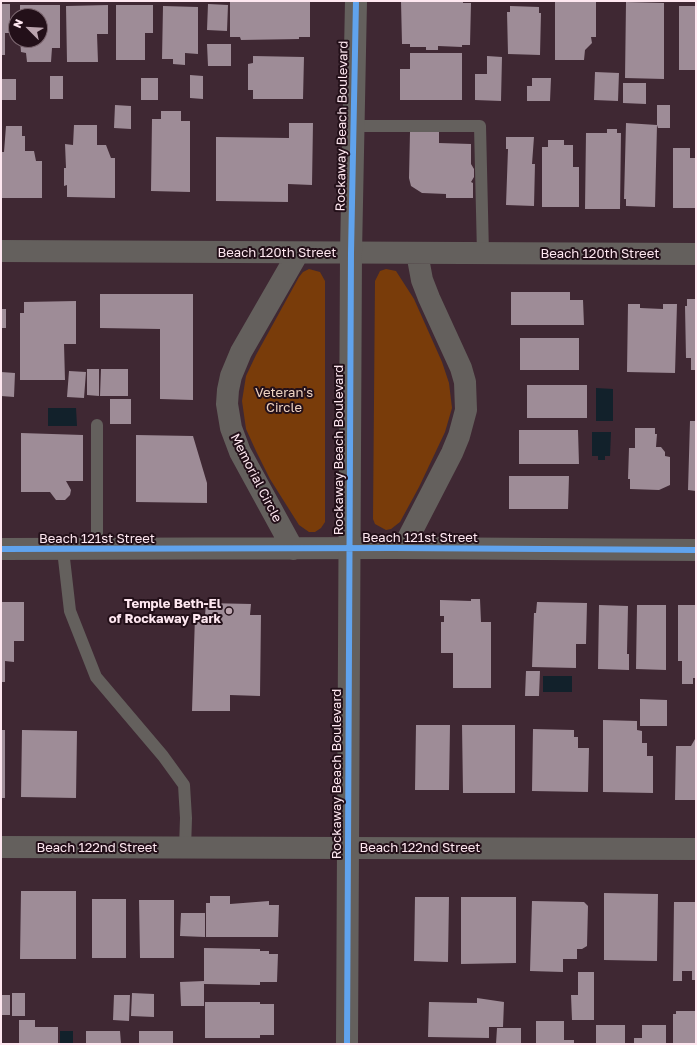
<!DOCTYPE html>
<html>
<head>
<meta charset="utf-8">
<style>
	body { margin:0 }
	#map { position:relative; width:697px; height:1045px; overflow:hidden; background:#3f2833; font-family:"Golos Text",sans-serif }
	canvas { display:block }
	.frame { position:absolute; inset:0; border:2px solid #fee7f0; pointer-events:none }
	.north { position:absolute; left:8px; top:8px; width:40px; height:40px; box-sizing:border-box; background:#231019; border:1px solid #7b666f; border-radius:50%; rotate:294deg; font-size:11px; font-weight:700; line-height:16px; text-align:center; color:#fee7f0 }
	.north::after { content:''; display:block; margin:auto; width:14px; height:18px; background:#bba4ae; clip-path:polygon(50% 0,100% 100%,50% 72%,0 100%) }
</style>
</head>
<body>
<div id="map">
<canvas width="697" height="1045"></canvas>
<div class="frame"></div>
<div class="north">N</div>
</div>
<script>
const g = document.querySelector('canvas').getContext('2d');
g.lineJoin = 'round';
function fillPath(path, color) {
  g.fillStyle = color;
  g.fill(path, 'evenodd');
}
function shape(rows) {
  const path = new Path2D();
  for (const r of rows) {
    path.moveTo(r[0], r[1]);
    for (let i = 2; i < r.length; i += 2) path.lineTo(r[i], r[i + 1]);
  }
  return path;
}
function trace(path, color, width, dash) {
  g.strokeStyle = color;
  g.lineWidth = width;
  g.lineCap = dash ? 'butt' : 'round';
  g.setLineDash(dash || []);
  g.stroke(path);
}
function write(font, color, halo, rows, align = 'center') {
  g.font = font + ' "Golos Text",sans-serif';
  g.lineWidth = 4;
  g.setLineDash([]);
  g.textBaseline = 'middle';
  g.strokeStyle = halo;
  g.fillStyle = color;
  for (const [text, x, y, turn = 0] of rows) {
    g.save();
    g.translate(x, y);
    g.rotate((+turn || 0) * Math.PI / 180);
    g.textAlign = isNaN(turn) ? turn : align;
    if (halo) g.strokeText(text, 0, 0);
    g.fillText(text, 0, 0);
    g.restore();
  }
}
fillPath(shape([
	[309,269,320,272,325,281,325,522,321,528,315,532,309,532,299,525,270,479,256,451,246,429,242,401,246,376,256,355,299,277,303,272],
	[386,269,396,271,414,299,442,362,449,383,452,408,445,432,419,487,400,522,391,529,386,530,375,524,373,519,375,281,380,271]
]), '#793c0a');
fillPath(shape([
	[596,388,613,389,613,421,596,421],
	[48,408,76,408,77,426,48,426],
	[592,432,611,432,610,456,605,456,605,460,598,460,598,456,592,456],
	[543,676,572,676,572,692,543,692],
	[60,1031,73,1031,73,1044,60,1044]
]), '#12212b');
fillPath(shape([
	[241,1,310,1,310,37,299,37,299,39,241,40,240,37,230,37,230,2],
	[401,1,463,1,463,3,471,3,470,45,462,45,462,47,438,46,438,50,426,50,426,47,410,47,410,44,402,44],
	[555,2,596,2,596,37,591,37,592,43,585,50,584,60,555,60],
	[626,2,664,3,664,79,625,78],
	[1,4,10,4,10,33,5,33,5,55,1,55],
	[208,4,228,5,227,31,207,30],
	[20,5,60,5,60,48,52,48,51,62,27,62,26,53,21,52,20,40,40,40,40,16,20,16],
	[108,5,108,34,97,34,98,62,67,62,66,6],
	[116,5,153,5,153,33,145,33,145,60,116,60],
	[163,6,198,7,198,54,185,53,185,65,173,64,173,59,162,59],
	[510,6,539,7,539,13,541,13,540,55,508,54,507,12,510,12],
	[679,6,696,6,696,70,679,70],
	[207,44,231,44,231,66,208,66],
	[410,53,462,53,462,100,400,100,400,69,410,69],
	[253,56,304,57,303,99,253,99,253,90,248,90,248,64,253,63],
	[487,56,502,57,501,101,475,100,475,74,487,74],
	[595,72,619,73,618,101,594,100],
	[190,75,203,76,203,99,190,98],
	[50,76,63,76,63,99,50,99],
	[141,78,158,78,158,100,141,100],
	[532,78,551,78,550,101,527,101,527,86,532,86],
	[1,79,16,79,16,100,1,100],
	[623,83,646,83,646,104,623,103],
	[115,105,131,106,131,129,114,128],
	[657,105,670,105,670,128,658,128,657,125,655,207,626,206,626,199,624,199,626,123,657,125],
	[161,111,181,111,181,121,190,121,190,192,151,191,152,119,161,119],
	[289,123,313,123,312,185,288,184,288,202,216,201,216,137,289,138],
	[74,125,97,125,97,145,106,145,111,158,115,158,115,198,67,197,67,185,64,186,64,168,66,168,65,144,73,145],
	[6,126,22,126,22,136,25,136,25,151,34,151,36,161,42,161,42,198,1,198,1,152,4,152],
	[607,129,617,129,617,133,621,133,620,209,585,209,586,133,607,133],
	[410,132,439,132,439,143,471,144,471,164,474,169,474,177,471,182,473,183,473,198,446,198,446,194,422,193,411,186,409,178],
	[506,137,534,137,532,164,535,164,534,206,506,205,508,149,506,149],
	[548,140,564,140,564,145,573,145,573,167,579,167,579,207,542,207,542,147,548,147],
	[673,148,690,148,690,158,696,158,696,208,673,208],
	[511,292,570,292,570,300,583,300,584,325,511,325],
	[100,294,193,294,193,400,160,399,160,329,100,328],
	[687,299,696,299,696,370,691,370,691,358,686,358,685,306,687,306],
	[76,301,76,344,64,344,65,380,20,380,20,313,24,313,24,302],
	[628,304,640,304,640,308,663,309,663,304,677,304,675,373,627,372],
	[1,309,6,309,6,328,1,328],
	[520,338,579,338,579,370,520,370],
	[87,369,99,369,99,396,87,395],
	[101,369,128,369,128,396,100,396],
	[69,371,86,372,84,398,67,397],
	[1,372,15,373,14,397,1,396],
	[527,385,587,385,587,418,527,418],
	[110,399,131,399,131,424,110,424],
	[690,421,696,421,696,491,688,490],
	[635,428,655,428,655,434,657,434,656,447,661,447,665,452,665,456,670,457,670,485,659,490,630,489,630,479,628,479,629,448,635,448],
	[519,430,578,430,579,464,519,464],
	[21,433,83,435,83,481,66,481,71,490,70,495,65,500,56,500,50,492,21,492],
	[136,435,193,436,207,483,207,503,136,502],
	[509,476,569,476,568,509,509,509],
	[471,599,480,599,481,622,491,622,491,688,453,688,453,653,441,653,441,622,444,622,444,616,440,616,440,600,471,601],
	[1,602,24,602,24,641,14,641,14,662,5,661,5,682,1,682],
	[537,602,587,603,586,644,576,644,576,668,532,667,534,613,536,613],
	[206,603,251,604,250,615,261,615,260,696,230,695,230,711,192,711,195,616,205,616],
	[599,605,628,606,627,654,629,654,629,670,598,669],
	[637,605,666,605,666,670,636,669],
	[678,605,696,605,696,678,693,678,693,684,682,684,682,661,678,661],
	[526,671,540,671,539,696,525,696],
	[640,699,667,700,667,726,640,726],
	[603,720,637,721,637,730,642,731,642,743,647,743,647,756,653,756,653,793,603,792],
	[416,725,450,725,449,790,415,790],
	[462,725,515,725,515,793,463,793],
	[533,729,574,730,574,737,578,737,578,748,589,748,588,792,532,791],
	[1,730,5,730,5,798,1,798],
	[22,730,77,731,76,798,21,797],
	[695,739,696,800,675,800,676,746,691,746],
	[21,891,76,891,76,959,20,959],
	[604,893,658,894,657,961,604,960],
	[210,896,230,896,230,904,269,901,269,905,279,905,278,937,206,937,206,903,210,903],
	[415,897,449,897,448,962,414,961],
	[461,897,516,897,516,963,461,964],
	[92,899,126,899,126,958,92,958],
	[139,900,174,900,174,958,140,958],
	[532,901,584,902,588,906,587,946,582,949,577,949,577,959,563,959,563,972,530,971],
	[674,902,696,902,696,980,692,980,692,971,682,971,682,981,673,981],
	[181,913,205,913,205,937,180,936],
	[204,948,260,949,260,951,269,951,269,954,278,954,277,982,260,982,260,985,204,984,204,1006,181,1006,180,982,204,981],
	[578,972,594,972,594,1020,572,1020,571,995,578,995],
	[12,993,25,993,25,1016,12,1016],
	[132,993,154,994,154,1017,131,1016],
	[1,995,10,995,10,1015,1,1015],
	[114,995,130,995,129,1021,113,1020],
	[477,998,504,1002,503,1027,489,1027,489,1038,428,1037,429,1002,477,1003],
	[205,1002,260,1002,260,1004,274,1004,274,1035,260,1035,260,1038,205,1038],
	[676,1011,696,1011,696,1044,673,1044,673,1014,676,1014],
	[19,1020,35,1020,35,1027,58,1027,58,1044,19,1044],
	[536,1021,564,1021,564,1040,574,1040,574,1044,536,1044],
	[596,1025,625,1025,625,1044,596,1044],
	[642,1025,666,1025,666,1044,634,1044,634,1038,642,1038],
	[497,1028,521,1028,521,1044,496,1044],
	[86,1031,120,1031,121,1044,86,1044],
	[139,1031,173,1031,173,1044,139,1044]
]), '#9e8c97');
trace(shape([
	[353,126,480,126,483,254],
	[63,550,70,611,96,677,163,756,184,785,186,818,185,849],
	[97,550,97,425]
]), '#64605d', 12);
trace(shape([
	[1,251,696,254],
	[403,548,452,453,459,436,466,410,465,382,461,368,429,298,422,280,417,253],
	[1,549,394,548,696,550],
	[293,549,240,452,231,428,227,404,228,390,231,376,241,352,298,253],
	[1,847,696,849]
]), '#64605d', 22);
trace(shape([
	[347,1044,351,253,356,1]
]), '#64605d', 22);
trace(shape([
	[1,549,394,548,696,550],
	[347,1044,351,253,356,1]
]), '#60a3ed', 6);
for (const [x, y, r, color] of [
	[229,611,4,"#bba4ae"]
]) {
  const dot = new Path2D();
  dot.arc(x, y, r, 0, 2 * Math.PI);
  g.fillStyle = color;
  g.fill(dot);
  trace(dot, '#231019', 1.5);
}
write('13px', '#fee7f0', '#231019', [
	["Rockaway Beach Boulevard",342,126,-89],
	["Beach 120th Street",277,253],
	["Beach 120th Street",600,254],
	["Rockaway Beach Boulevard",339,450,-90],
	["Memorial Circle",256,478,63],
	["Beach 121st Street",420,538],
	["Beach 121st Street",97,539],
	["Rockaway Beach Boulevard",337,774,-90],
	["Beach 122nd Street",97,848],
	["Beach 122nd Street",420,848]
]);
write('13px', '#eed3c2', '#231019', [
	["Veteran's",284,393],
	["Circle",284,408]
]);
write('bold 13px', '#fee7f0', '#231019', [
	["Temple Beth-El",221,604],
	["of Rockaway Park",221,619]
], 'right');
</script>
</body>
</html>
